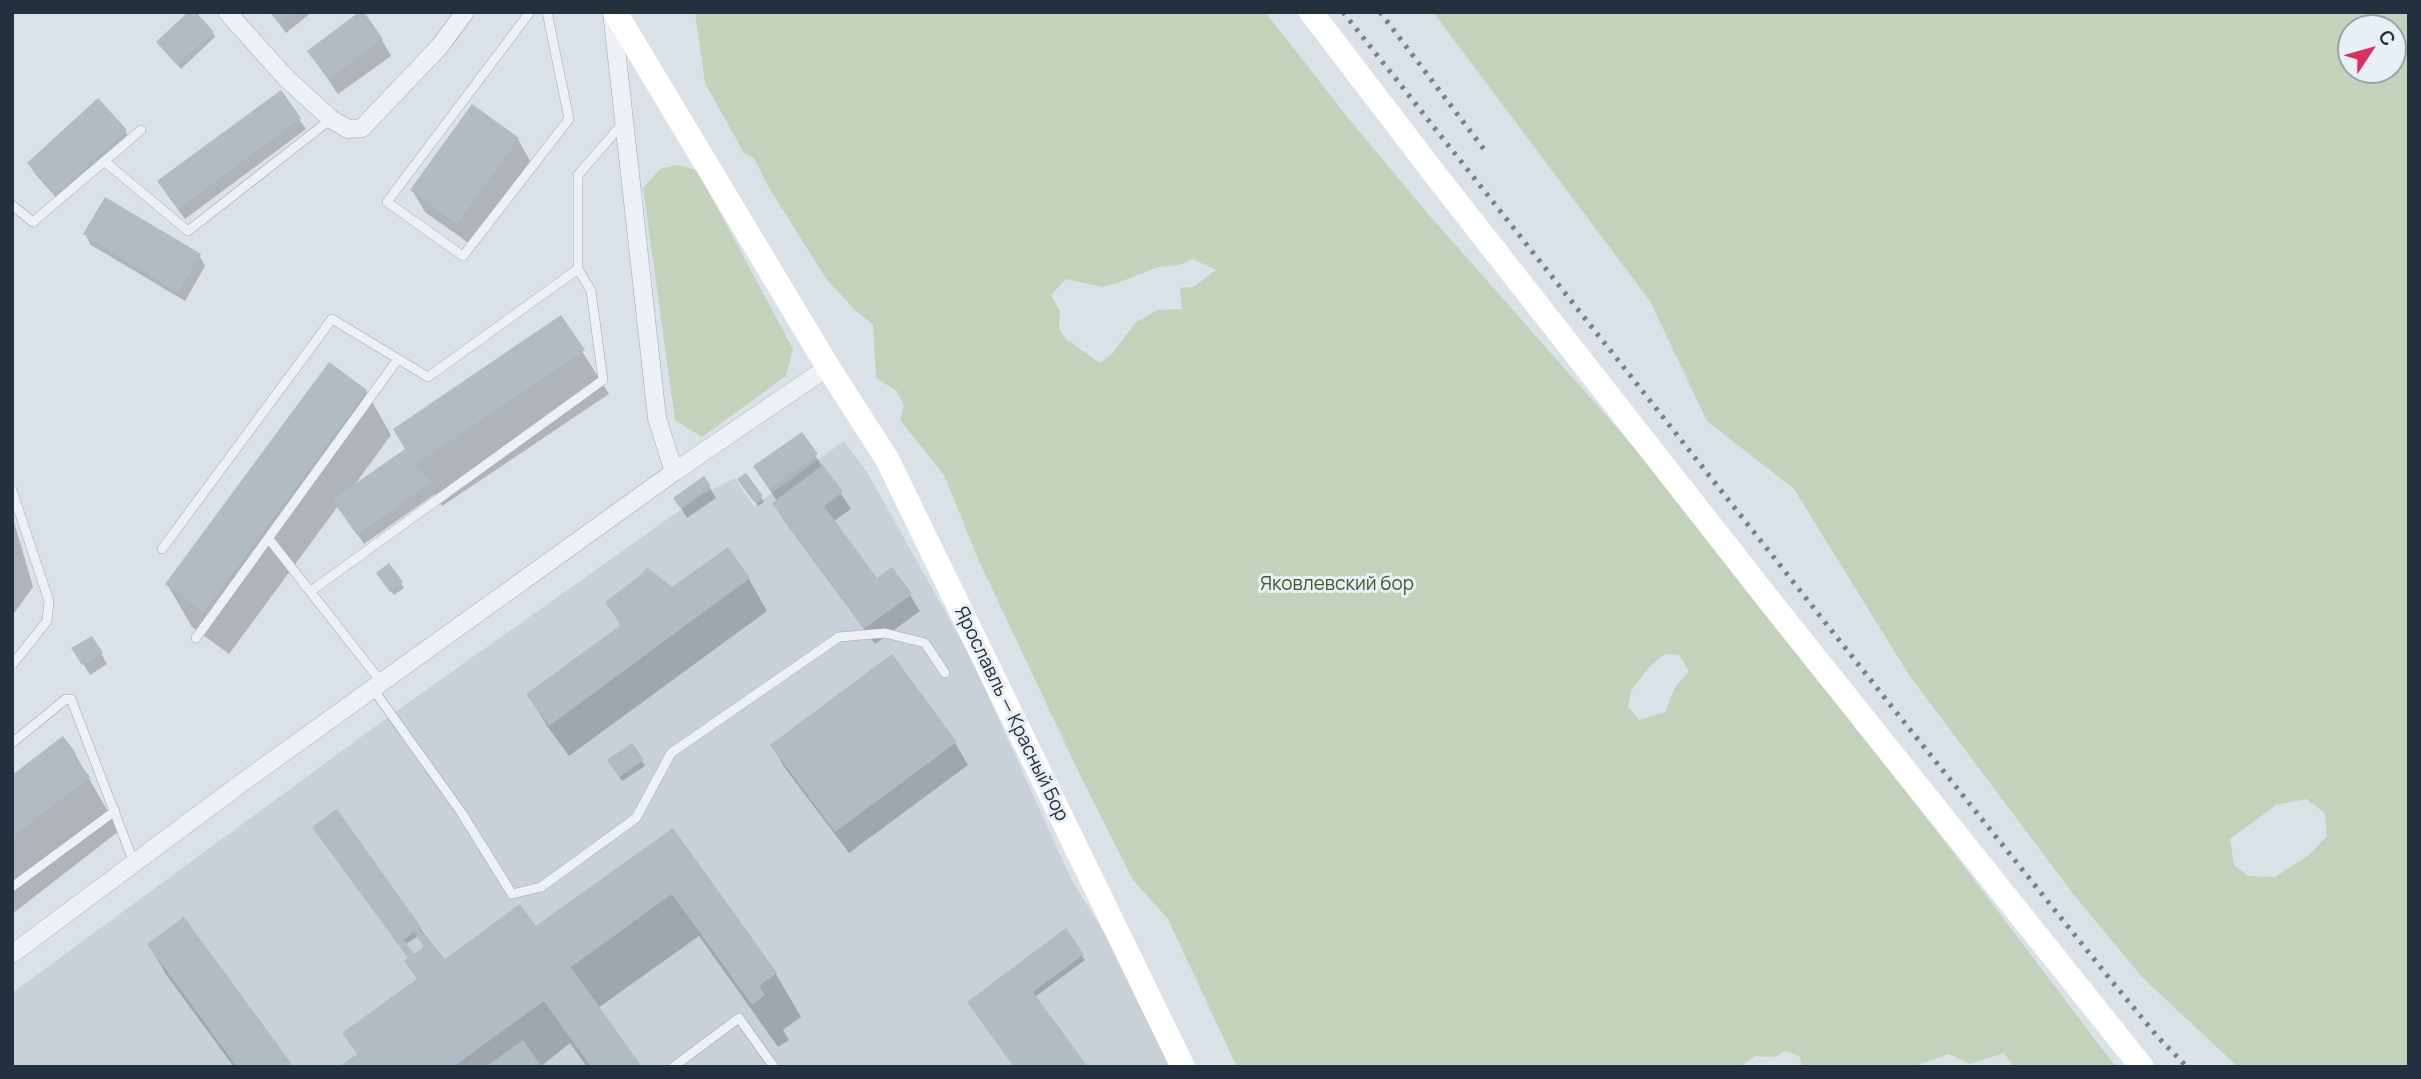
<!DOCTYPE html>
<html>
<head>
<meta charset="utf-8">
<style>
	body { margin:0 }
	#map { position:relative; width:2421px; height:1079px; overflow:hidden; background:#dae1e7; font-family:Manrope,sans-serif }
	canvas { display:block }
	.frame { position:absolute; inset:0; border:14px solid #23303e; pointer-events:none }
	.north { position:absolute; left:2337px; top:14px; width:70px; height:70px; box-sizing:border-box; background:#e9f0f5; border:2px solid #9aa3ac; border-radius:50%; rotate:54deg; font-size:19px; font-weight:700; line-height:28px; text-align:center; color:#23303e }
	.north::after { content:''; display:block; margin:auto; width:24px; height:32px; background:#dc2f5f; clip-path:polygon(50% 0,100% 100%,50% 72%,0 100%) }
</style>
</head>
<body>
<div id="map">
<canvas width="2421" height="1079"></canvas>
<div class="frame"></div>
<div class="north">С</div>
</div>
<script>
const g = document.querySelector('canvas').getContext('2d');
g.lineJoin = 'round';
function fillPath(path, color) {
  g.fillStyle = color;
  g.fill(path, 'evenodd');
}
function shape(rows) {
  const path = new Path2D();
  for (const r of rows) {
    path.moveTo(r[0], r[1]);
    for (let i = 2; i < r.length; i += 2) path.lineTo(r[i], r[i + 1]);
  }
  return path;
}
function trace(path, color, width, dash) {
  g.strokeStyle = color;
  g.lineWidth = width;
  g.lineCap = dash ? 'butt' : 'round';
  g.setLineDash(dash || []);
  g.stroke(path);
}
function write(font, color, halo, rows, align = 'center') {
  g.font = font + ' Manrope,sans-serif';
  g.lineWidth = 6;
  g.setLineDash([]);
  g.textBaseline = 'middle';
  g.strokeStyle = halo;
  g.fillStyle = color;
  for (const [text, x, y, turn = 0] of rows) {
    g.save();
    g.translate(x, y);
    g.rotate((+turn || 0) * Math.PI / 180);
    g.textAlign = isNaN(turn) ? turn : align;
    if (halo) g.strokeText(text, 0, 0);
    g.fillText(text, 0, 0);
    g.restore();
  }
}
fillPath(shape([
	[844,441,867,472,970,656,1072,881,1112,945,1170,1067,12,1067,12,993,391,715,703,494,735,478,754,506]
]), '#c8d0d9');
fillPath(shape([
	[695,12,1265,12,1349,119,1429,215,1648,463,1956,856,2116,1067,2014,1067,2004,1053,1970,1064,1949,1054,1920,1064,1918,1067,1803,1067,1799,1056,1786,1051,1774,1057,1755,1056,1740,1067,1237,1067,1168,919,1133,880,1080,775,979,561,944,475,900,420,904,406,897,391,876,378,873,324,857,312,827,280,768,186,754,158,744,153,705,83],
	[1193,259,1216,270,1193,287,1180,288,1182,309,1158,310,1136,322,1112,354,1100,363,1067,340,1059,329,1060,311,1051,295,1066,279,1102,287,1120,282,1158,267,1179,265],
	[1665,654,1679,655,1689,671,1676,686,1665,712,1640,720,1628,707,1631,691,1649,667],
	[1433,12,2409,12,2409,1067,2238,1067,2142,977,2074,895,1909,675,1794,489,1707,421,1650,301],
	[2351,28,2393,28,2393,70,2351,70],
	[2306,799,2325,813,2327,836,2308,856,2275,877,2248,876,2234,865,2230,839,2276,805],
	[677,165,697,170,793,349,786,376,702,437,675,420,643,188,660,169]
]), '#c3d2ba');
fillPath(shape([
	[271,12,312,12,286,33],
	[213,33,215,37,181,69,158,42],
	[382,40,391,56,338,94,309,51],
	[280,92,306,129,185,219,165,192],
	[125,131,131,141,62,204,35,174,29,163],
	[518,139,530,161,470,244,425,212,412,190],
	[85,234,199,255,205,266,185,301,91,245],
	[561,318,609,394,442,506,435,494,364,544,338,506,229,654,192,627,167,584,329,364,366,391,391,435,353,487,407,450],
	[801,434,851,509,834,521,876,580,910,595,920,611,875,644,783,519,774,503,777,501,765,483],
	[704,478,716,498,687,518,675,498],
	[742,484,761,497,764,502,758,506],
	[12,515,33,587,12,616],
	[727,549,749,579,767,611,569,756,547,726,529,695,621,626,607,602,672,589],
	[389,565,404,588,394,595,381,578],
	[92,638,107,664,90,675,74,649],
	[955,743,968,765,849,853,784,767,772,745],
	[632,745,645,766,622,781,609,760],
	[75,754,119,831,12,914,12,777],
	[672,830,776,974,801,1017,783,1030,789,1040,778,1047,699,936,598,1008,640,1067,587,1067,570,1043,540,1067,342,1067,358,1055,418,980,410,959,317,832,420,928,444,961,535,928],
	[418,936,426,948,413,957,405,945],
	[184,919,291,1067,234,1067,167,976,149,945],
	[1065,930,1085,960,1035,997,972,1007]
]), '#0003');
fillPath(shape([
	[188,12,196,12,214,32,177,65,156,42],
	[270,12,293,12,278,23],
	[359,12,364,12,383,39,328,79,307,51],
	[281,90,301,118,178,209,157,181],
	[98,98,127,130,55,195,27,163],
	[472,104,519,138,457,224,410,190],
	[105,197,201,254,178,292,83,234],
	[561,315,585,350,416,464,430,483,357,535,332,500,405,449,393,429],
	[329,362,367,390,204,612,165,584],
	[802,432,818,454,769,489,753,466],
	[823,465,843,492,824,506,877,578,892,567,912,594,864,629,772,503],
	[746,473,763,496,754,502,737,479],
	[704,476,711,486,680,508,673,498],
	[728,547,750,578,549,726,526,694,621,625,605,602,641,575,647,567,672,587],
	[389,563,403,582,390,592,376,573],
	[92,636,103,653,82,665,71,648],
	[892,654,957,742,835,832,770,745],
	[63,736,76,753,73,755,90,777,12,837,12,775],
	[632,743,644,760,619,777,607,760],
	[337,809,421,927,419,929,445,959,520,904,536,926,673,828,777,973,759,986,765,995,752,1005,672,894,571,967,642,1067,591,1067,544,1001,453,1067,339,1067,357,1054,342,1033,417,979,404,961,408,958,312,827],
	[414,932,424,947,414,954,404,940],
	[184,917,291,1063,287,1067,237,1067,147,944],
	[1066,928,1084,954,1033,992,1088,1067,1014,1067,967,1002],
	[523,1040,542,1067,485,1067]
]), '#b1bbc4');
const lane = shape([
	[530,12,387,202,463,256,569,119,547,12],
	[104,161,188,231,331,119],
	[12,205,33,222,141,130],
	[12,490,49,601,47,621,12,665],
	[269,539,382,683],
	[162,549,332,319,428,377,578,269,578,175,623,123],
	[311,591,603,380,591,291,578,269],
	[196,638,398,359],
	[373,689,461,812,512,894,541,887,636,818,671,753,839,637,885,633,925,643,945,673],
	[12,743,66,699,71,699,134,863],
	[12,887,115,811],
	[673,1067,739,1018,774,1067]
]);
const street = shape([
	[227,12,286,78,331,119,348,129,362,128,440,46,465,12],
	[612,12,657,418,674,472],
	[12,954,247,779,674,472,828,367]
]);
trace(lane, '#9fa8b1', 10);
trace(street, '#9fa8b1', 19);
trace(lane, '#edf1f5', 9);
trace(street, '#edf1f5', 18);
trace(shape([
	[615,12,828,367,887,459,1183,1067],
	[1311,12,1434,173,1772,604,2142,1067]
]), '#fff', 24);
trace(shape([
	[1343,12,1892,707,2110,979,2157,1036,2187,1067],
	[1380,12,1486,152]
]), '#728292', 5, [3.5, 7]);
write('19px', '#3d5b2f', '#e9f0f5', [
	["Яковлевский бор",1337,585]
]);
write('19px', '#23303e', '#e9f0f5', [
	["Ярославль — Красный Бор",1011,714,64]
]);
</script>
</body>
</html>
